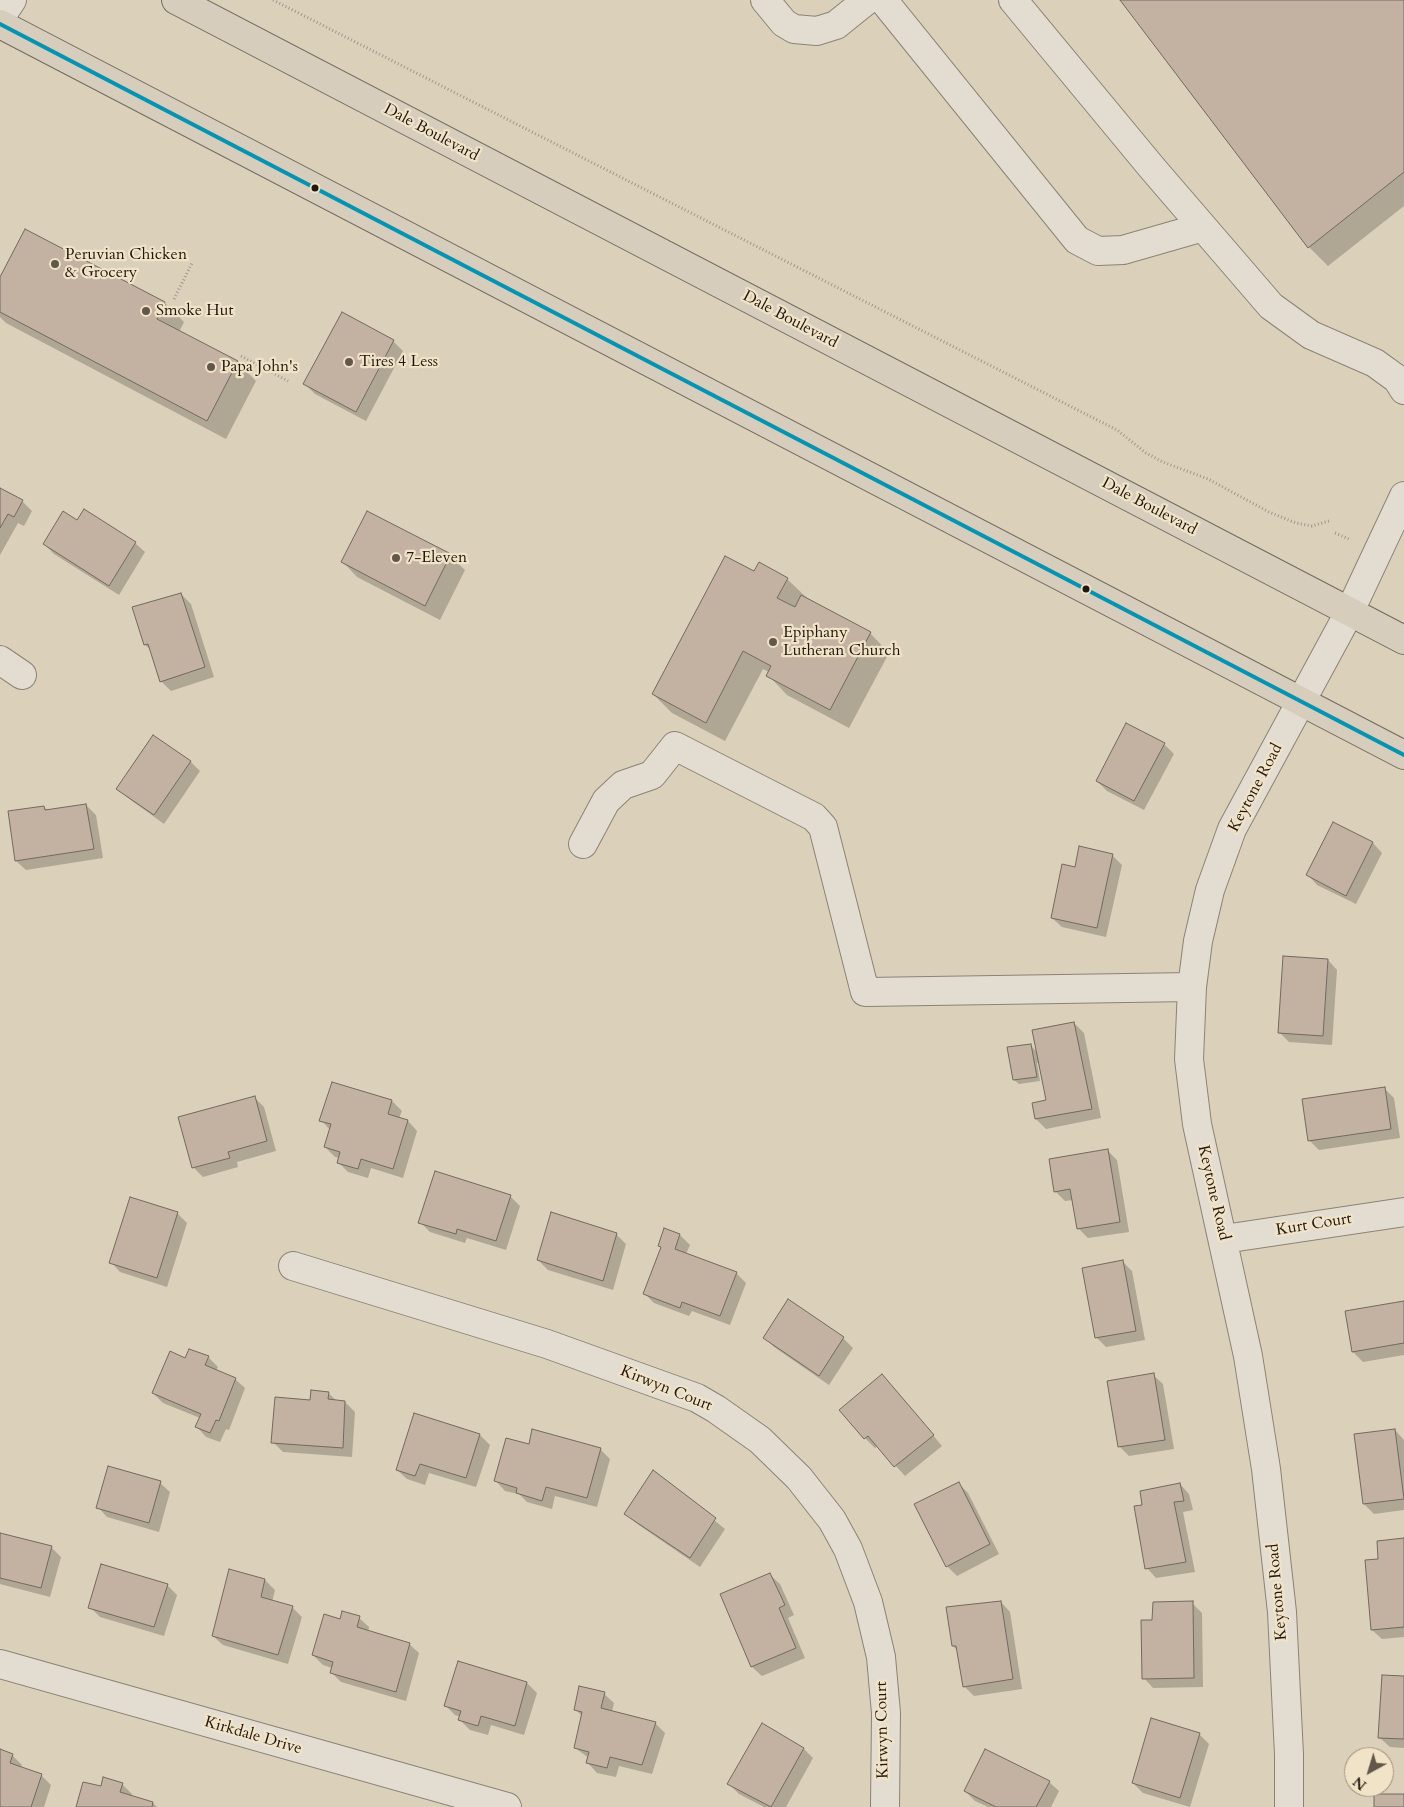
<!DOCTYPE html>
<html>
<head>
<meta charset="utf-8">
<style>
	body { margin:0 }
	#map { position:relative; width:1404px; height:1807px; overflow:hidden; background:#dbd0b9; font-family:Cardo,serif }
	canvas { display:block }
	.north { position:absolute; left:1344px; top:1747px; width:50px; height:50px; box-sizing:border-box; background:#f1e3c8; border:1px solid #9e917d; border-radius:50%; rotate:219deg; font-size:14px; font-weight:700; line-height:20px; text-align:center; color:#21170d }
	.north::after { content:''; display:block; margin:auto; width:18px; height:22px; background:#625849; clip-path:polygon(50% 0,100% 100%,50% 72%,0 100%) }
</style>
</head>
<body>
<div id="map">
<canvas width="1404" height="1807"></canvas>
<div class="north">N</div>
</div>
<script>
const g = document.querySelector('canvas').getContext('2d');
g.lineJoin = 'round';
function fillPath(path, color) {
  g.fillStyle = color;
  g.fill(path, 'evenodd');
}
function shape(rows) {
  const path = new Path2D();
  for (const r of rows) {
    path.moveTo(r[0], r[1]);
    for (let i = 2; i < r.length; i += 2) path.lineTo(r[i], r[i + 1]);
  }
  return path;
}
function trace(path, color, width, dash) {
  g.strokeStyle = color;
  g.lineWidth = width;
  g.lineCap = dash ? 'butt' : 'round';
  g.setLineDash(dash || []);
  g.stroke(path);
}
function write(font, color, halo, rows, align = 'center') {
  g.font = font + ' Cardo,serif';
  g.lineWidth = 4.5;
  g.setLineDash([]);
  g.textBaseline = 'middle';
  g.strokeStyle = halo;
  g.fillStyle = color;
  for (const [text, x, y, turn = 0] of rows) {
    g.save();
    g.translate(x, y);
    g.rotate((+turn || 0) * Math.PI / 180);
    g.textAlign = isNaN(turn) ? turn : align;
    if (halo) g.strokeText(text, 0, 0);
    g.fillText(text, 0, 0);
    g.restore();
  }
}
fillPath(shape([
	[1122,0,1404,0,1404,206,1328,266,1309,247],
	[26,230,165,303,184,322,179,332,237,362,256,381,226,439,6,323,0,317,0,280],
	[342,314,393,341,403,351,366,421,315,394,305,384],
	[0,490,22,501,32,511,24,526,18,523,0,555],
	[77,522,135,543,145,552,119,595,54,554,44,544],
	[450,556,465,570,440,620,357,577,343,562],
	[754,573,787,579,807,598,870,633,889,653,849,728,787,695,768,675,769,672,763,669,725,741,672,713,653,694],
	[181,594,191,604,214,677,171,691,161,681,152,651,145,645,134,608],
	[153,737,191,762,200,771,164,824,128,798,118,789],
	[1164,744,1174,754,1144,810,1107,791,1097,781],
	[86,805,96,815,103,858,26,870,16,861,44,807,48,811],
	[1334,824,1373,843,1382,853,1356,904,1317,885,1308,875],
	[1112,855,1122,865,1106,937,1062,927,1052,918,1076,868],
	[1328,960,1337,970,1332,1045,1289,1042,1279,1032],
	[1074,1023,1084,1033,1101,1118,1046,1129,1036,1119,1047,1101,1040,1063,1037,1063,1040,1081,1019,1084,1014,1080,1030,1045,1037,1052],
	[1384,1088,1394,1098,1400,1138,1319,1150,1309,1140],
	[254,1097,264,1107,276,1151,237,1162,238,1167,203,1177,193,1167],
	[392,1101,402,1111,399,1118,408,1121,417,1131,403,1178,371,1168,368,1178,348,1172,338,1162,340,1158,335,1157,325,1147,330,1130,321,1120],
	[1107,1150,1117,1160,1129,1232,1088,1238,1079,1229,1074,1200,1065,1201,1055,1191],
	[510,1196,520,1206,506,1250,467,1238,465,1243,430,1232,420,1222],
	[131,1199,178,1214,187,1223,167,1287,120,1272,111,1262],
	[665,1230,680,1235,690,1245,686,1254,736,1273,746,1283,730,1325,692,1311,689,1316,654,1303,645,1294,662,1248,659,1246],
	[616,1234,626,1244,613,1290,548,1270,538,1260],
	[1122,1261,1132,1271,1145,1340,1106,1347,1096,1337],
	[789,1301,843,1338,853,1348,829,1385,774,1347,764,1337],
	[1404,1302,1404,1355,1363,1362,1353,1352],
	[208,1357,218,1367,216,1371,235,1379,245,1388,229,1430,226,1429,220,1442,206,1437,197,1427,200,1418,163,1403,153,1393,186,1359],
	[1153,1375,1163,1384,1174,1449,1129,1456,1120,1447],
	[891,1385,942,1446,905,1476,878,1446,875,1448,865,1438,841,1410],
	[328,1393,337,1401,345,1402,355,1412,352,1457,283,1452,273,1442,311,1401],
	[1395,1430,1404,1440,1404,1510,1374,1514,1364,1504],
	[480,1435,490,1445,476,1487,429,1473,425,1485,407,1479,397,1470],
	[530,1445,600,1449,610,1459,597,1507,555,1496,552,1509,527,1502,519,1494,505,1491,496,1481],
	[654,1472,725,1529,700,1567,636,1523,626,1514],
	[160,1483,170,1492,159,1532,107,1517,98,1507],
	[958,1483,968,1493,999,1554,957,1576,947,1566],
	[1180,1484,1189,1494,1193,1510,1183,1512,1195,1572,1156,1578,1147,1568,1144,1506],
	[0,1534,51,1547,61,1557,50,1597,0,1584],
	[1404,1540,1404,1637,1382,1639,1372,1630,1380,1560],
	[230,1571,265,1580,275,1590,272,1602,292,1607,302,1617,288,1664,223,1645,213,1636],
	[770,1575,780,1584,794,1615,788,1618,805,1658,762,1676,752,1667],
	[167,1585,177,1595,164,1636,100,1617,90,1607],
	[1001,1602,1010,1612,1022,1689,974,1696,964,1686,958,1651,953,1646],
	[1192,1603,1202,1613,1203,1687,1153,1688,1144,1678],
	[359,1618,369,1627,368,1632,409,1644,419,1653,406,1701,341,1682,331,1672,332,1668,323,1665,313,1655,341,1621],
	[459,1662,527,1683,537,1693,524,1735,491,1725,488,1735,470,1730,460,1720,461,1717,455,1715,445,1705],
	[1404,1677,1404,1748,1390,1747,1380,1738],
	[604,1694,614,1703,612,1712,655,1723,665,1733,652,1774,619,1766,616,1777,597,1773,588,1763,589,1758,575,1748,583,1717,575,1709],
	[1199,1734,1209,1744,1190,1807,1143,1793,1133,1783],
	[804,1749,813,1758,786,1807,764,1807,739,1794,729,1784],
	[0,1751,12,1755,22,1765,21,1768,41,1775,51,1785,44,1807,0,1807],
	[1049,1782,1059,1791,1051,1807,988,1807,975,1801,965,1791],
	[122,1784,132,1794,131,1797,153,1803,157,1807,77,1807,101,1788]
]), '#0003');
const building = shape([
	[1120,0,1404,0,1404,172,1308,248,1120,0],
	[25,229,165,302,157,319,238,361,207,421,0,312,0,277,25,229],
	[342,312,394,340,356,412,303,384,342,312],
	[0,488,23,500,14,517,8,514,0,528,0,488],
	[84,509,136,542,109,586,43,544,63,511,77,520,84,509],
	[367,511,451,554,425,606,341,562,367,511],
	[725,556,754,571,759,562,788,578,777,598,795,607,801,595,871,632,830,710,766,676,771,666,743,651,706,723,652,694,725,556],
	[181,593,205,667,160,682,148,644,144,645,132,607,181,593],
	[1126,723,1165,743,1134,801,1096,781,1126,723],
	[153,735,191,761,154,815,116,789,153,735],
	[86,804,94,849,15,861,8,811,44,806,45,810,86,804],
	[1333,822,1373,842,1346,896,1306,875,1333,822],
	[1079,846,1113,854,1097,928,1051,918,1062,864,1075,867,1079,846],
	[1283,956,1328,959,1323,1036,1278,1033,1283,956],
	[1074,1022,1092,1109,1035,1119,1032,1103,1046,1100,1032,1030,1074,1022],
	[1031,1044,1037,1077,1013,1080,1007,1047,1031,1044],
	[332,1082,392,1100,388,1114,408,1120,393,1169,361,1159,358,1169,337,1163,340,1152,324,1147,331,1124,319,1121,332,1082],
	[1385,1087,1391,1129,1308,1141,1302,1099,1385,1087],
	[255,1096,267,1141,228,1152,230,1158,192,1168,178,1117,255,1096],
	[1108,1149,1120,1222,1077,1229,1070,1189,1054,1192,1049,1159,1108,1149],
	[435,1171,511,1195,496,1241,457,1229,456,1234,418,1223,435,1171],
	[130,1197,178,1212,157,1278,109,1263,130,1197],
	[551,1212,617,1233,603,1281,537,1260,551,1212],
	[664,1228,680,1234,675,1249,737,1272,720,1316,682,1302,680,1308,643,1294,661,1247,658,1246,664,1228],
	[1123,1260,1136,1331,1095,1338,1082,1268,1123,1260],
	[788,1299,844,1337,819,1376,763,1338,788,1299],
	[1404,1301,1404,1343,1352,1352,1345,1311,1404,1301],
	[189,1349,209,1356,205,1365,236,1378,219,1421,216,1420,210,1433,195,1427,201,1414,152,1393,170,1351,185,1358,189,1349],
	[1154,1373,1165,1440,1118,1447,1107,1381,1154,1373],
	[882,1374,934,1435,894,1467,868,1436,864,1439,839,1410,882,1374],
	[311,1390,329,1392,328,1399,345,1401,343,1448,271,1443,275,1397,310,1400,311,1390],
	[414,1413,480,1434,466,1478,420,1464,415,1476,396,1470,414,1413],
	[532,1429,601,1448,587,1498,546,1487,542,1501,516,1493,517,1488,494,1481,506,1438,529,1444,532,1429],
	[1395,1429,1404,1499,1363,1504,1354,1434,1395,1429],
	[108,1466,161,1481,149,1523,96,1508,108,1466],
	[653,1470,716,1518,690,1558,624,1514,653,1470],
	[959,1482,990,1544,946,1567,914,1504,959,1482],
	[1180,1483,1184,1501,1174,1502,1186,1562,1145,1569,1134,1506,1142,1505,1140,1491,1180,1483],
	[0,1533,52,1546,41,1588,0,1578,0,1533],
	[1404,1538,1404,1627,1371,1630,1365,1560,1378,1559,1377,1541,1404,1538],
	[101,1564,168,1584,154,1627,88,1608,101,1564],
	[229,1569,265,1579,261,1597,293,1606,278,1655,212,1636,229,1569],
	[770,1573,785,1605,779,1608,796,1648,751,1667,720,1594,770,1573],
	[1001,1601,1013,1679,963,1687,956,1646,952,1646,946,1607,1001,1601],
	[1193,1601,1194,1678,1142,1679,1141,1620,1152,1620,1153,1602,1193,1601],
	[342,1611,360,1616,357,1627,410,1643,396,1692,330,1673,333,1662,312,1655,324,1614,340,1619,342,1611],
	[458,1661,527,1682,515,1726,481,1716,478,1726,458,1720,461,1711,444,1706,458,1661],
	[1382,1675,1404,1676,1404,1739,1378,1738,1382,1675],
	[579,1686,605,1692,601,1708,656,1722,642,1765,610,1757,607,1768,586,1763,589,1752,574,1748,582,1712,574,1710,579,1686],
	[1151,1718,1200,1733,1180,1798,1132,1783,1151,1718],
	[762,1723,804,1748,771,1807,727,1784,762,1723],
	[0,1749,13,1754,10,1763,42,1774,31,1807,0,1807,0,1749],
	[985,1749,1050,1781,1036,1807,996,1807,964,1791,985,1749],
	[103,1777,123,1783,120,1792,153,1802,152,1807,76,1807,83,1782,101,1786,103,1777],
	[1374,1794,1404,1794,1404,1807,1374,1807,1374,1794]
]);
fillPath(building, '#c3b1a2');
trace(building, '#716a5e', 1);
const minor = shape([
	[765,0,784,23,794,29,817,31,836,25,867,0],
	[883,0,1077,240,1098,251,1123,250,1203,227],
	[1013,0,1153,169,1271,306,1311,335,1375,363,1397,379,1404,390],
	[0,18,12,0],
	[0,660,22,675],
	[583,844,606,801,623,785,652,775,675,746,814,817,823,827,865,992,1192,987],
	[1224,1239,1404,1212],
	[293,1266,547,1344,697,1398,716,1409,760,1440,799,1478,832,1520,848,1549,868,1602,881,1657,886,1713,885,1807],
	[0,1664,507,1807],
	[1289,1807,1289,1755,1282,1612,1266,1469,1248,1356,1197,1124,1189,1059,1192,987,1198,941,1210,890,1232,829,1350,611,1404,496]
]);
const major = shape([
	[176,0,1404,640],
	[0,24,1404,755]
]);
trace(minor, '#8b8375', 30);
trace(major, '#716a5e', 30);
trace(shape([
	[273,0,1117,430,1146,453,1163,462,1208,479,1269,512,1296,523,1312,526,1329,521],
	[174,299,192,263],
	[241,356,288,381],
	[1335,533,1349,539]
]), '#9e998f', 3, [1, 2.5]);
trace(minor, '#e3ddd1', 28);
trace(major, '#d7cdbc', 28);
trace(shape([
	[0,24,1404,755]
]), '#0593b1', 4);
for (const [x, y, r, color] of [
	[315,188,4.5,"#21170d"],
	[55,264,5,"#625849"],
	[146,311,5,"#625849"],
	[349,362,5,"#625849"],
	[211,367,5,"#625849"],
	[396,558,5,"#625849"],
	[1086,589,4.5,"#21170d"],
	[773,642,5,"#625849"]
]) {
  const dot = new Path2D();
  dot.arc(x, y, r, 0, 2 * Math.PI);
  g.fillStyle = color;
  g.fill(dot);
  trace(dot, '#f1e3c8', 2);
}
write('16px', '#21170d', '#f1e3c8', [
	["Dale Boulevard",431,133,28],
	["Dale Boulevard",790,320,28],
	["Dale Boulevard",1149,507,28],
	["Keytone Road",1256,788,-62],
	["Keytone Road",1213,1193,77],
	["Kurt Court",1314,1225,-9],
	["Kirwyn Court",666,1389,22],
	["Keytone Road",1278,1592,-95],
	["Kirwyn Court",883,1730,-91],
	["Kirkdale Drive",253,1736,16]
]);
write('16px', '#21170d', '#f1e3c8', [
	["Peruvian Chicken",65,255],
	["& Grocery",65,273],
	["Smoke Hut",156,311],
	["Tires 4 Less",359,362],
	["Papa John's",221,367],
	["7-Eleven",406,558],
	["Epiphany",783,633],
	["Lutheran Church",783,651]
], 'left');
</script>
</body>
</html>
